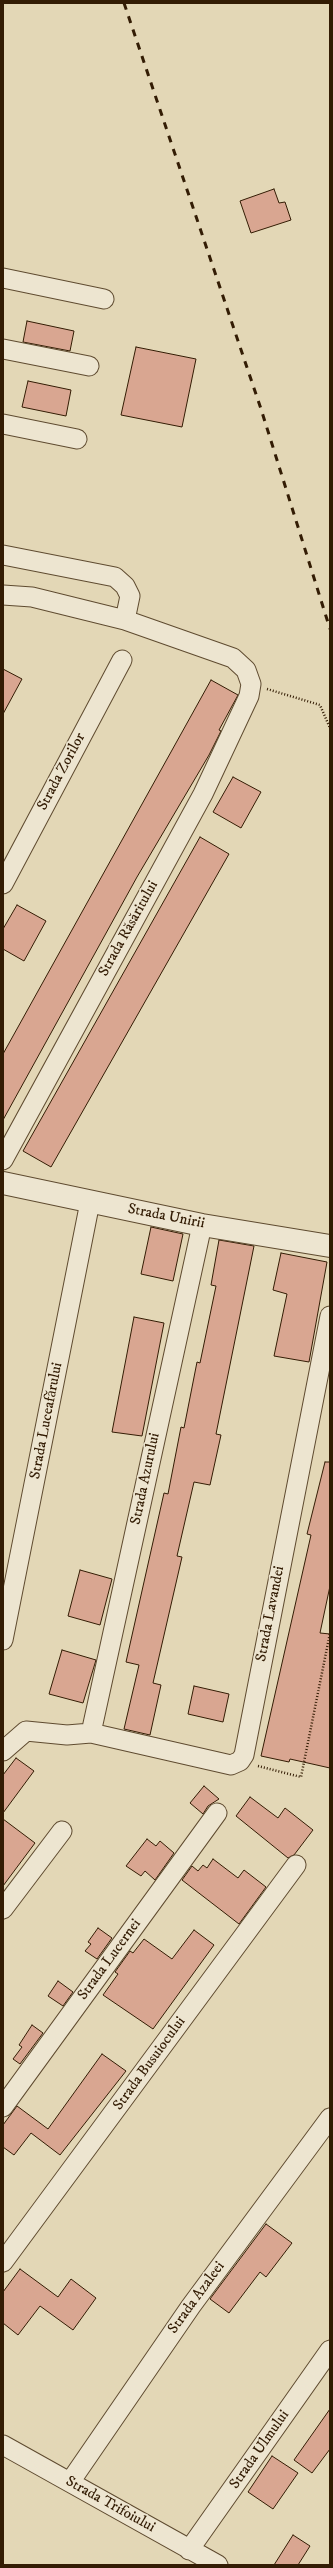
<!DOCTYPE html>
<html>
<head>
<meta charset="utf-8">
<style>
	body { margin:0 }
	#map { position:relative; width:333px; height:2568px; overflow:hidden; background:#e3d7b6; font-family:"IM FELL DW Pica",serif }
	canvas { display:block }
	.frame { position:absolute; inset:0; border:4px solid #331c04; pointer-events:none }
</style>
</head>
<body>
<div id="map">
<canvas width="333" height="2568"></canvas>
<div class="frame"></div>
</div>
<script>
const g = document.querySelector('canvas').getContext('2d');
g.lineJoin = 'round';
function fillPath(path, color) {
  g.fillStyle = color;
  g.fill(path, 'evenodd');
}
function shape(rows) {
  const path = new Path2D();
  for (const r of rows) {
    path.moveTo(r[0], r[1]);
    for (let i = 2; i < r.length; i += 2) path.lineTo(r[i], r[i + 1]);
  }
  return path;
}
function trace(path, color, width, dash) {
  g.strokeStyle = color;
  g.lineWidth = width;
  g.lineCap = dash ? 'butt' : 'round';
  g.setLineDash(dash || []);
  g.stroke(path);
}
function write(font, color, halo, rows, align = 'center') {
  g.font = font + ' "IM FELL DW Pica",serif';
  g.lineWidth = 3.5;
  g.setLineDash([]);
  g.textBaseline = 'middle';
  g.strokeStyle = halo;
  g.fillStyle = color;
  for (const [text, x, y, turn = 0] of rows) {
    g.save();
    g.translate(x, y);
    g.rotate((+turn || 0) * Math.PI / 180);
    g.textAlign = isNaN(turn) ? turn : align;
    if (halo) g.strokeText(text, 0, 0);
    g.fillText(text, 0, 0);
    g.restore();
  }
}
const building = shape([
	[274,189,279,203,285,202,291,220,251,233,240,201,274,189],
	[27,321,74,331,70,351,23,342,27,321],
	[136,347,196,359,182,427,121,415,136,347],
	[28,381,71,390,66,416,22,407,28,381],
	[3,669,22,679,3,714,3,669],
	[211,680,238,695,219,730,221,731,209,755,137,877,3,1120,3,1054,211,680],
	[233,777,261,792,241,828,213,812,233,777],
	[200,837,229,854,51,1167,23,1151,200,837],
	[17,905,46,921,24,961,3,949,3,929,17,905],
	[151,1227,183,1234,173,1281,141,1274,151,1227],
	[219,1240,254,1246,216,1434,221,1435,210,1485,194,1482,177,1556,182,1557,153,1683,161,1685,150,1735,124,1729,139,1665,126,1662,164,1493,168,1494,181,1427,184,1428,197,1362,200,1363,216,1286,211,1285,219,1240],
	[281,1253,327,1262,309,1362,274,1356,287,1294,273,1290,281,1253],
	[134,1317,164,1323,142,1436,112,1432,134,1317],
	[325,1462,330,1462,330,1586,320,1633,330,1634,330,1768,290,1759,289,1762,261,1756,311,1535,307,1534,325,1462],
	[80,1570,112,1579,100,1625,68,1616,80,1570],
	[62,1650,96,1660,83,1703,49,1694,62,1650],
	[194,1686,229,1694,223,1722,188,1714,194,1686],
	[16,1758,34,1771,3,1813,3,1775,16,1758],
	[204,1786,219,1799,208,1806,203,1814,190,1803,204,1786],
	[250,1797,278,1818,285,1808,313,1830,294,1855,288,1858,236,1816,250,1797],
	[3,1819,35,1843,3,1886,3,1819],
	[147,1839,156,1846,160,1841,174,1853,155,1880,145,1871,141,1876,126,1866,147,1839],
	[213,1859,238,1878,244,1870,266,1887,239,1924,182,1880,192,1866,198,1871,203,1865,207,1868,213,1859],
	[98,1928,112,1938,97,1959,85,1951,91,1944,88,1942,98,1928],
	[194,1930,214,1945,153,2029,103,1995,118,1974,115,1972,130,1951,133,1953,144,1939,172,1959,194,1930],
	[58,1981,73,1992,63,2006,48,1996,58,1981],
	[32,2025,43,2033,20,2064,13,2059,22,2047,19,2045,32,2025],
	[102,2054,126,2071,60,2155,31,2133,14,2155,3,2147,3,2125,17,2106,48,2129,102,2054],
	[266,2224,292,2243,266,2277,260,2272,229,2313,210,2299,266,2224],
	[20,2269,58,2297,71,2279,96,2298,73,2330,40,2306,18,2335,3,2323,3,2292,20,2269],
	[330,2409,330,2449,312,2473,294,2460,330,2409],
	[272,2456,298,2473,273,2509,248,2492,272,2456],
	[293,2535,310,2546,298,2565,274,2565,293,2535]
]);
fillPath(building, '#d9a691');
trace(building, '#331c04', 1);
const minor = shape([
	[3,278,104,299],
	[3,349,89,366],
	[3,424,77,439],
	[3,555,115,577,125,586,130,596,125,620,233,658,246,670,251,684,249,696,203,794,3,1160],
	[3,595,32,597,125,620],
	[3,884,122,660],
	[3,1640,90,1202],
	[91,1733,202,1225],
	[3,1751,26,1731,67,1735,91,1733,231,1765,240,1761,244,1755,330,1316],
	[3,1909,62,1831],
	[3,2107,217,1813],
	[3,2262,296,1865],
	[3,2445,218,2565],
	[70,2482,191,2306,330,2118],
	[189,2550,330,2350]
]);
const tertiary = shape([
	[3,1183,202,1225,330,1246]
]);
trace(minor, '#5f4b30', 21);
trace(tertiary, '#5f4b30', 24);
trace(shape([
	[267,689,320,705,330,728],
	[258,1766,301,1777,330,1633]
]), '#331c04', 2.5, [1, 2]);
trace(minor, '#ede5d0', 19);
trace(tertiary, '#ede5d0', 22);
trace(shape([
	[124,3,261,409,330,629]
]), '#331c04', 3, [7, 7]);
write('15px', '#331c04', '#ede5d0', [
	["Strada Zorilor",62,772,-62],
	["Strada Răsăritului",129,929,-61],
	["Strada Unirii",166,1217,11],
	["Strada Luceafǎrului",47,1421,-79],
	["Strada Azurului",146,1479,-78],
	["Strada Lavandei",271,1614,-79],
	["Strada Lucernei",110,1960,-54],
	["Strada Busuiocului",150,2064,-54],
	["Strada Azaleei",197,2298,-54],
	["Strada Ulmului",260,2450,-55],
	["Strada Trifoiului",110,2505,29]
]);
</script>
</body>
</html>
